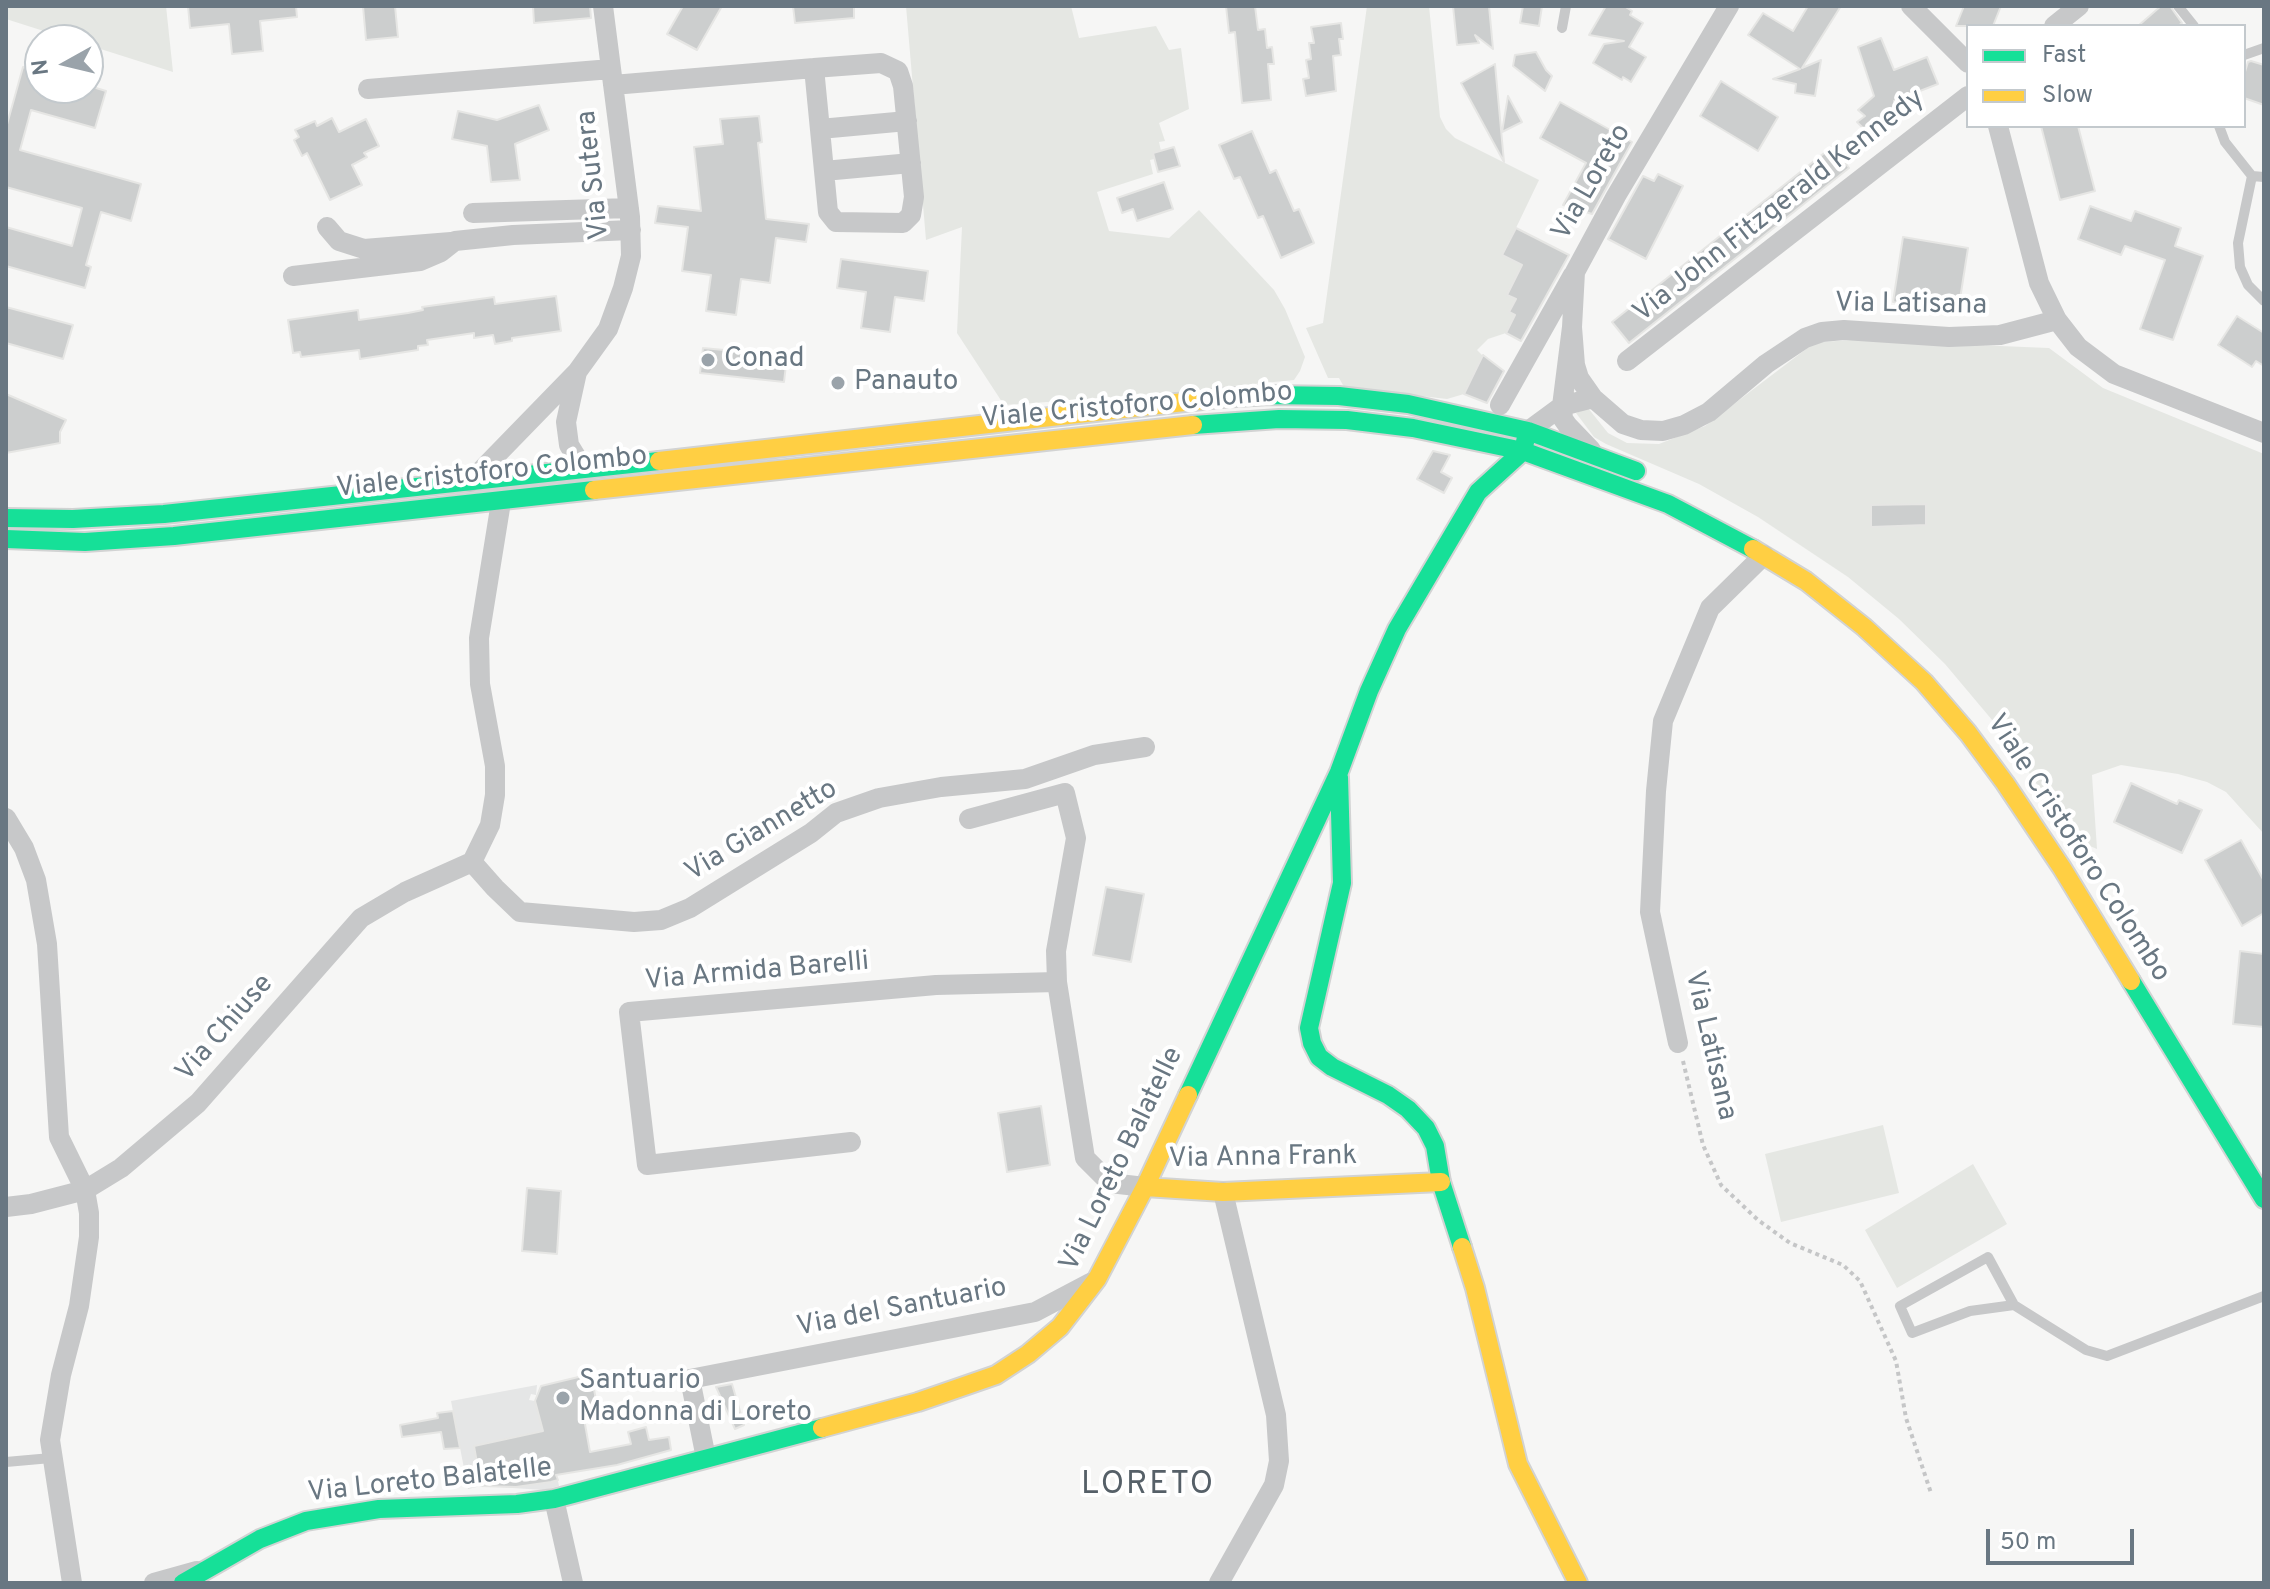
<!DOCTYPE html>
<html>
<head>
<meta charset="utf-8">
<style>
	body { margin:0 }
	#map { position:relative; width:2270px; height:1589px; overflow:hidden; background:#f6f6f5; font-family:Overpass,sans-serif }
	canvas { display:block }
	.frame { position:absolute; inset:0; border:8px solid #697782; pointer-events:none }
	.legend { position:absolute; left:1966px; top:24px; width:280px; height:104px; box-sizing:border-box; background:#fff; border:2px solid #c3c9cd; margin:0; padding:10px 14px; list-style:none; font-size:24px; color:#697782 }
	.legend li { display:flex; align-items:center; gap:16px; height:40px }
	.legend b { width:40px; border:2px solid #c3c9cd }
	.north { position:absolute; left:24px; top:24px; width:80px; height:80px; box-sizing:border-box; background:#fff; border:2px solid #c3c9cd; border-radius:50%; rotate:262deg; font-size:22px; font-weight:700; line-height:32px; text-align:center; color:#697782 }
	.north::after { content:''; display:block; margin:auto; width:28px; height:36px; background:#9aa3aa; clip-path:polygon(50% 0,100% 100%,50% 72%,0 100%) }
	.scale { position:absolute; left:1986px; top:1529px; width:148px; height:36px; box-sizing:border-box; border:4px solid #697782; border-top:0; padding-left:10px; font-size:24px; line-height:28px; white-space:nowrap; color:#697782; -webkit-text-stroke:6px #fff; paint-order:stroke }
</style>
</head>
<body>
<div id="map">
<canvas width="2270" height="1589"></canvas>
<div class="frame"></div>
<ul class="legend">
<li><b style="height:10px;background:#16e098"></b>Fast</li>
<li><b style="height:10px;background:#ffcf43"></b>Slow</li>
</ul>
<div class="north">N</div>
<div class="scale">50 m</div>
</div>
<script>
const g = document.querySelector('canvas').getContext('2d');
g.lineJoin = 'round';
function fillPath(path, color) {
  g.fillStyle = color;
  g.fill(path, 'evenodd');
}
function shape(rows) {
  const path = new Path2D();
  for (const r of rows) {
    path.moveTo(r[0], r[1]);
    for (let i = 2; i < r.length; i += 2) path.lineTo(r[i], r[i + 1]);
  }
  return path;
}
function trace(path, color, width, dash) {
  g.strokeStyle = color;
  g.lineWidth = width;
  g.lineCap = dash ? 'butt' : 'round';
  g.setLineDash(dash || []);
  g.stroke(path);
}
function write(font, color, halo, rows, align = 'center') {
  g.font = font + ' Overpass,sans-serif';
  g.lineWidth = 8;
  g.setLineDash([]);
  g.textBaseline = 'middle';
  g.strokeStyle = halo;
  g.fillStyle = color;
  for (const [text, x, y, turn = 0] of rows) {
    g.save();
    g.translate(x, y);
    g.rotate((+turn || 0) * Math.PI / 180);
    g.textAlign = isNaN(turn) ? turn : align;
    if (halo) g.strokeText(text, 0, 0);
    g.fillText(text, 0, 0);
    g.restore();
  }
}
fillPath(shape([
	[537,1385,536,1395,531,1394,529,1400,535,1401,552,1450,559,1486,544,1490,481,1486,468,1489,451,1401]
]), '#e5e6e6');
fillPath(shape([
	[6,6,166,6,173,72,88,45,88,40,72,40,6,19],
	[906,6,1071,6,1079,38,1156,26,1169,50,1181,48,1189,109,1159,123,1165,141,1159,142,1161,151,1153,153,1154,159,1150,160,1153,174,1097,192,1109,231,1169,238,1199,210,1274,290,1285,309,1305,357,1300,371,1294,380,1133,396,1004,405,957,333,962,227,926,240],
	[1367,6,1429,6,1440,117,1446,129,1455,138,1539,180,1503,255,1522,265,1507,294,1516,299,1509,312,1515,315,1506,333,1488,339,1477,350,1483,356,1464,394,1447,399,1344,387,1339,378,1328,378,1306,328,1323,323],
	[1852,340,2049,348,2103,388,2264,454,2264,834,2226,792,2207,782,2178,774,2121,765,2092,775,2097,849,2073,839,2003,733,1945,664,1899,619,1848,577,1758,517,1699,484,1606,444,1594,437,1576,413,1588,408,1608,433,1627,443,1659,444,1705,426,1810,346,1822,342],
	[1883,1125,1899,1193,1781,1222,1765,1154],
	[1973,1164,2007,1224,1897,1288,1865,1230]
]), '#e5e7e3');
const building = shape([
	[188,6,296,6,297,17,260,21,263,51,232,54,229,24,190,28,188,6],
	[363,6,395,6,398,37,366,40,363,6],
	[533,6,590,6,591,18,534,23,533,6],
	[683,6,722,6,697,50,667,34,683,6],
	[793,6,854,6,854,18,795,23,793,6],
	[1226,6,1255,6,1258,30,1265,29,1267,48,1272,47,1274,64,1268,64,1271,100,1242,103,1235,32,1229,33,1226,6],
	[1453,6,1489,6,1493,49,1475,35,1479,43,1457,45,1453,6],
	[1523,6,1542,6,1539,26,1520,23,1523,6],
	[1606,6,1624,6,1632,11,1630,15,1643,23,1629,47,1646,57,1631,82,1623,77,1622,80,1593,63,1604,44,1624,41,1589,35,1606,6],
	[1808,6,1841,6,1802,68,1821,60,1815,96,1795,93,1796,84,1773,79,1800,69,1748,35,1763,13,1793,31,1808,6],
	[1964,6,2001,6,1993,26,1956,26,1964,6],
	[2161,6,2170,6,2182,23,2178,26,2138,26,2161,6],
	[1341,23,1343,39,1339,39,1341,55,1333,56,1336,91,1306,96,1303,79,1309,78,1306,60,1311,59,1309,43,1314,43,1311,27,1341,23],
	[1881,38,1894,70,1927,57,1938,84,1894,101,1903,110,1873,138,1857,122,1865,116,1858,110,1874,96,1858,47,1881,38],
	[1536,52,1546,70,1552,76,1545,91,1513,66,1515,55,1536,52],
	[2251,61,2264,65,2264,105,2244,98,2244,75,2248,62,2251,61],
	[1495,64,1504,162,1461,83,1495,64],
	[23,67,40,72,40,88,96,88,106,91,95,128,31,110,20,150,141,184,131,221,101,212,86,265,91,267,85,288,6,266,6,227,72,246,82,208,6,187,6,128,23,67],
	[1721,81,1778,117,1758,151,1700,116,1721,81],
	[1508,96,1522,122,1502,132,1508,96],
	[1560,102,1632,142,1592,214,1563,205,1586,163,1540,138,1560,102],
	[539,105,549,130,515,144,520,180,491,182,487,146,452,139,458,111,497,120,539,105],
	[759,116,762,142,758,143,766,219,809,224,806,242,776,238,770,283,741,279,736,315,706,311,711,275,682,271,688,227,655,223,658,206,701,211,694,147,723,144,720,119,759,116],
	[332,118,339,132,366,119,379,146,364,153,367,157,352,165,362,185,330,200,307,153,302,156,294,140,299,137,295,130,315,121,317,126,332,118],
	[2041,126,2078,126,2095,191,2060,200,2041,126],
	[1252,131,1270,173,1276,170,1294,211,1299,209,1314,243,1281,258,1263,216,1258,218,1240,177,1234,179,1219,145,1252,131],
	[1833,146,1849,168,1629,343,1612,322,1833,146],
	[1174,147,1180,166,1158,172,1153,153,1174,147],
	[1658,174,1683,186,1646,259,1608,239,1643,176,1654,181,1658,174],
	[1164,182,1173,209,1137,221,1133,209,1122,213,1117,198,1164,182],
	[2090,206,2131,221,2135,211,2181,228,2175,246,2203,256,2173,340,2140,329,2165,260,2125,246,2121,255,2078,239,2090,206],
	[1516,228,1569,255,1521,341,1506,333,1515,315,1509,312,1516,299,1507,295,1522,265,1502,255,1516,228],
	[1903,237,1968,248,1958,312,1893,302,1903,237],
	[841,259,928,271,924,301,895,297,890,332,861,328,866,292,837,288,841,259],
	[556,296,561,331,512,338,512,341,495,344,493,335,474,338,474,333,427,340,428,345,418,346,418,350,360,359,359,350,301,357,300,352,293,353,288,320,358,310,359,320,408,313,423,310,422,307,494,297,495,304,556,296],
	[6,307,73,325,63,359,6,343,6,307],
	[2237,316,2264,333,2264,366,2256,361,2252,367,2218,345,2237,316],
	[703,348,787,356,784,382,700,373,703,348],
	[1483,355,1504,371,1487,403,1464,394,1483,355],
	[6,394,66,420,60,432,60,443,6,453,6,394],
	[1433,451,1450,455,1441,472,1452,478,1444,493,1417,479,1433,451],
	[1926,504,1926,525,1871,527,1871,505,1926,504],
	[2131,783,2177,804,2179,800,2202,810,2182,853,2114,822,2131,783],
	[2241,840,2264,881,2264,913,2242,926,2205,860,2241,840],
	[1106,887,1144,894,1131,962,1093,955,1106,887],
	[2240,951,2264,954,2264,1027,2233,1024,2240,951],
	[1041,1106,1050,1165,1007,1172,998,1113,1041,1106],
	[527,1188,561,1191,557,1254,522,1251,527,1188],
	[591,1374,598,1410,583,1413,590,1452,631,1444,628,1432,646,1427,649,1440,669,1437,671,1450,617,1465,556,1475,558,1480,551,1482,516,1487,481,1486,474,1446,543,1431,535,1401,541,1386,591,1374],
	[732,1384,744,1425,735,1429,716,1387,732,1384],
	[453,1411,460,1448,444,1449,441,1432,402,1437,400,1425,438,1418,437,1413,453,1411]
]);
fillPath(building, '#cccece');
trace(building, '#e6e6e4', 2);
const fast = shape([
	[1220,398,1269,395,1339,396,1408,404,1528,431,1636,471],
	[1193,425,1279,419,1347,420,1413,428,1523,451,1668,504,1753,549],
	[6,518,73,519,164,514,659,461],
	[6,539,85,542,174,536,594,490],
	[1339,777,1342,883,1309,1028,1312,1043,1319,1057,1332,1067,1388,1095,1408,1109,1426,1128,1435,1146,1441,1182,1462,1247],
	[2131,981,2264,1199],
	[1188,1095,1339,772,1369,691,1397,629,1478,492,1523,451,1527,433],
	[183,1583,260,1539,306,1521,379,1509,517,1504,554,1499,822,1428]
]);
const slow = shape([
	[659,461,1220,398],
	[594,490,1193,425],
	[1753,549,1806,581,1864,627,1924,682,1968,733,2005,783,2062,868,2131,981],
	[1145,1187,1223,1192,1441,1182],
	[1462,1247,1475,1288,1518,1464,1578,1583],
	[822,1428,918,1402,996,1375,1028,1354,1060,1327,1097,1279,1145,1187,1188,1095]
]);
trace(fast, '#d2d3d3', 22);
trace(slow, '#d2d3d3', 22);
trace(shape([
	[1683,1061,1703,1145,1721,1185,1758,1220,1790,1243,1843,1265,1860,1281,1896,1361,1906,1418,1931,1493]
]), '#c5c6c7', 4, [4, 4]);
trace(shape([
	[2178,6,2194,26],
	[1562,28,1566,6],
	[2244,55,2264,48],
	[2219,126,2225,142,2252,176,2238,243,2240,267,2248,285,2264,301],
	[2252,176,2264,177],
	[2014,1305,1988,1257,1900,1306,1912,1333,1970,1311,2014,1305,2086,1350,2107,1356,2264,1296],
	[6,1462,51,1458]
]), '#c7c8c9', 10);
trace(shape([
	[1911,6,1968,63],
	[2054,26,2079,6],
	[613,85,814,68,881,63,898,71,903,86,914,197,911,215,903,223,836,222,828,212,814,68],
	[368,89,611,69],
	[1998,126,2039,283,2057,320,2078,347,2114,374,2264,433],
	[820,129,907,121],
	[824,171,911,163],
	[473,213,629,208],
	[327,227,339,241,364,249,451,242],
	[293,276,420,261,441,252,455,241,513,235,631,230],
	[1572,327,1575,365,1579,378,1593,398,1623,424,1641,430,1663,431,1684,425,1709,412,1766,364,1805,338,1822,332,1844,330,1949,337,2000,335,2057,320],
	[1627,361,1968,96],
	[577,372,566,422,569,445,583,468],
	[1500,405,1573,275],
	[1528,431,1562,406,1572,327,1575,272,1616,196,1729,6],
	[1591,450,1568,426,1563,419,1562,406,1593,398],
	[470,482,577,372,608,329,623,288,631,256,630,217,603,6],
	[6,818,24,848,36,880,47,944,59,1137,85,1190,89,1213,89,1237,79,1306,61,1375,50,1440,72,1583],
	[969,819,1065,793,1076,838,1056,951,1057,982,1085,1158,1110,1183,1145,1187],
	[472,862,495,888,520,912,634,922,661,920,690,908,811,833,836,813,879,798,941,787,1025,779,1094,755,1145,747],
	[472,862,490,825,495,795,495,766,480,684,479,638,501,502],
	[1678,1043,1650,912,1656,791,1663,721,1710,608,1764,555],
	[851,1142,647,1165,629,1012,936,985,1057,982],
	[6,1207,31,1204,85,1190,121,1168,198,1103,361,918,405,892,472,862],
	[706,1458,690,1379,1035,1312,1090,1283],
	[554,1499,573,1583],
	[154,1583,197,1571],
	[1219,1583,1274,1485,1279,1461,1276,1415,1223,1192]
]), '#c7c8c9', 20);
trace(fast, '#16e098', 18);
trace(slow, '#ffcf43', 18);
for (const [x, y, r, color] of [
	[708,360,8,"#9aa3aa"],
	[838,383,8,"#9aa3aa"],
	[563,1398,8,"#9aa3aa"]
]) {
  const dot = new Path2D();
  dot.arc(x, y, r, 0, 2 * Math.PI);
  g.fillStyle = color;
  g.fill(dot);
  trace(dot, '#fff', 3);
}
write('28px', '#697782', '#fff', [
	["Via Sutera",595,175,-96],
	["Via Loreto",1593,183,-60],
	["Via John Fitzgerald Kennedy",1780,207,-38],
	["Via Latisana",1911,306,1],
	["Viale Cristoforo Colombo",1137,407,-5],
	["Viale Cristoforo Colombo",492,474,-6],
	["Via Giannetto",762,832,-31],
	["Viale Cristoforo Colombo",2077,849,57],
	["Via Armida Barelli",757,973,-5],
	["Via Chiuse",226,1029,-49],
	["Via Latisana",1709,1046,77],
	["Via Anna Frank",1263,1159,-1],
	["Via Loreto Balatelle",1123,1160,-64],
	["Via del Santuario",902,1309,-11],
	["Via Loreto Balatelle",430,1482,-6]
]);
write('28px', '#697782', '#fff', [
	["Conad",724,360],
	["Panauto",854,383],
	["Santuario",579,1382],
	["Madonna di Loreto",579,1414]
], 'left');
g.letterSpacing = '2px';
write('32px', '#566068', '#fff', [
	["LORETO",1148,1487]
]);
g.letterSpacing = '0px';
</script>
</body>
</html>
